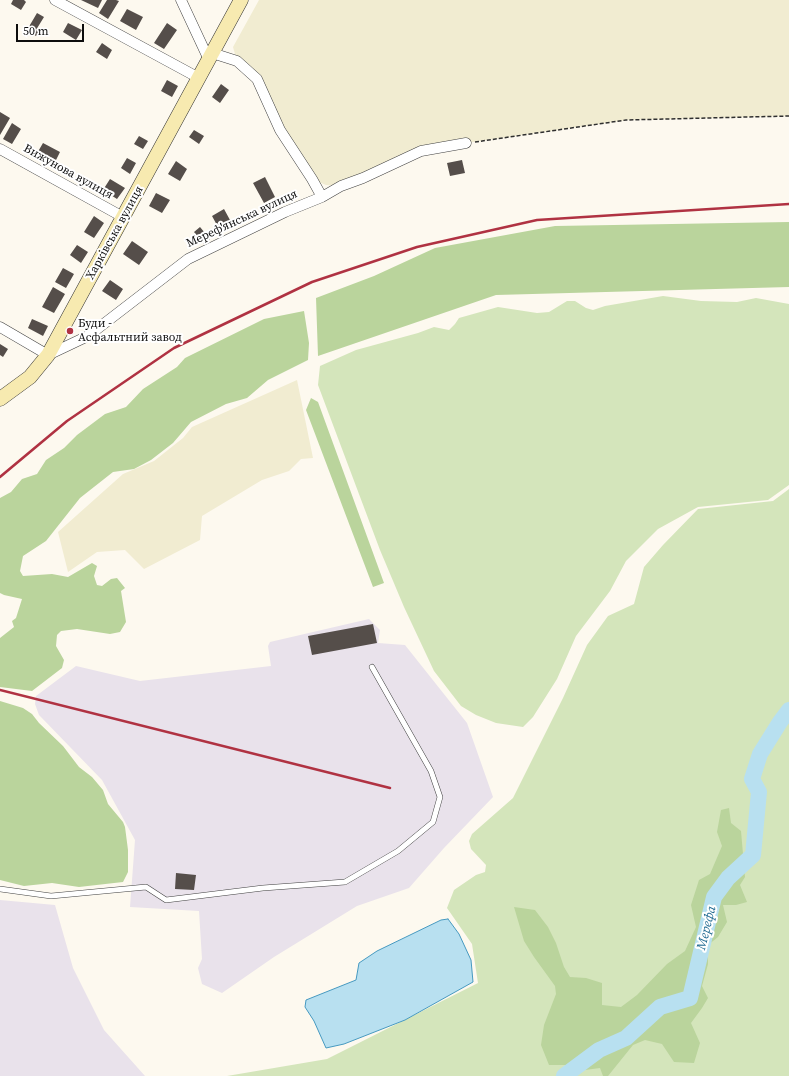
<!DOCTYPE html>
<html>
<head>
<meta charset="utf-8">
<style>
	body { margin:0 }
	#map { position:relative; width:789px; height:1076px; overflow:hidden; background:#fdf9ef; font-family:"Source Serif 4",serif }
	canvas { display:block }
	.scale { position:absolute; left:16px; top:24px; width:68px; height:18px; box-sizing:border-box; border:2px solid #0d0d0d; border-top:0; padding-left:5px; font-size:12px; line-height:14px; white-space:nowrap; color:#0d0d0d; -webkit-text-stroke:3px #fff; paint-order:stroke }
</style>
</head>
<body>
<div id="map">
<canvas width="789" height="1076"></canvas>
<div class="scale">50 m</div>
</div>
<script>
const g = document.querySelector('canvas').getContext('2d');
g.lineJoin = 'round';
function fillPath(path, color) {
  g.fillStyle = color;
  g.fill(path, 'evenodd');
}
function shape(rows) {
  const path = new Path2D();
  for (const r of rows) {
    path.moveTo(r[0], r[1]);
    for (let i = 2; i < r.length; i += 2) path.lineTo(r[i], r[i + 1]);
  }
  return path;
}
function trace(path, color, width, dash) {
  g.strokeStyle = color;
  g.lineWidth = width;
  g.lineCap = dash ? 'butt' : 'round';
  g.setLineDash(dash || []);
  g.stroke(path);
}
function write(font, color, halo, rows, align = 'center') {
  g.font = font + ' "Source Serif 4",serif';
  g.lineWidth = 4;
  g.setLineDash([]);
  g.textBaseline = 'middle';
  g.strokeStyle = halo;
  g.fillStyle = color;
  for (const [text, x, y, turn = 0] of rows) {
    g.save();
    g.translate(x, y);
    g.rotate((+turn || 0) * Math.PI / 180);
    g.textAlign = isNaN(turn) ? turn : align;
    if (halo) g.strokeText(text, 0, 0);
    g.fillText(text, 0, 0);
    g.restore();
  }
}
fillPath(shape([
	[369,619,380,630,378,643,405,645,467,723,493,797,444,848,409,888,357,906,274,957,222,993,202,984,198,968,202,959,199,911,130,907,135,840,102,780,39,715,35,704,36,696,76,666,140,681,271,666,268,646,270,642],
	[0,900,55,905,73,968,104,1030,145,1076,0,1076]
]), '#e9e2eb');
fillPath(shape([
	[259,0,789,0,789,116,627,120,466,143,421,151,341,186,326,185,312,179,257,79,237,61,233,47],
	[297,380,313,458,301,459,289,471,262,480,202,516,200,540,144,569,125,550,97,552,68,572,58,532,123,474,154,461,183,438,192,427]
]), '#f1ecd1');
fillPath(shape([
	[663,296,701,301,737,302,756,298,789,304,789,485,768,500,698,507,658,529,626,561,610,591,576,636,557,679,533,717,523,727,496,723,476,715,461,706,434,671,404,607,380,550,318,385,320,366,356,350,418,333,434,327,449,330,455,324,459,318,498,307,537,313,549,312,567,301,575,301,586,308,593,310,605,306],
	[789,489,789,1076,227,1076,327,1059,478,983,472,944,447,908,454,890,476,875,485,872,486,865,471,849,469,841,472,834,513,798,563,698,587,645,608,616,634,604,644,567,663,545,698,509,773,501]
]), '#d4e5bb');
fillPath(shape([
	[789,222,789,287,496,295,318,356,316,298,374,276,435,248,555,226],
	[304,311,309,343,308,360,268,380,247,398,226,404,191,422,173,443,151,460,134,469,113,472,80,498,46,541,23,556,20,571,23,576,52,574,68,577,92,563,97,566,94,576,97,585,102,586,111,579,117,578,125,588,121,591,126,622,120,632,110,634,77,629,61,631,57,635,56,646,64,660,62,668,32,691,0,687,0,638,14,627,12,621,16,618,22,599,4,595,0,593,0,498,11,492,22,479,37,474,46,460,64,448,77,435,105,414,126,407,143,389,177,367,185,358,264,319],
	[311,398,318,402,384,583,373,587,306,410],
	[0,701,23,708,32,714,39,723,63,746,79,767,92,777,103,790,108,804,123,822,125,827,128,850,128,872,123,882,79,887,52,883,24,886,0,880],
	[729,808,731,823,741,831,745,877,740,885,747,902,736,905,723,905,727,922,718,937,708,945,708,964,702,986,708,998,702,1008,691,1023,700,1043,694,1063,674,1062,662,1044,645,1040,633,1045,608,1076,603,1076,600,1068,585,1070,565,1065,549,1065,541,1045,544,1025,556,994,555,986,534,957,524,941,514,907,535,910,548,927,556,943,564,967,570,977,586,978,602,983,602,1005,621,1007,637,995,667,964,685,951,696,927,691,905,699,880,710,874,722,846,717,832,721,810]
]), '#bad49c');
const water = shape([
	[448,919,459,934,471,960,473,982,405,1020,344,1044,326,1048,314,1021,305,1007,306,1000,356,980,359,963,377,951,441,920,448,919]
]);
fillPath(water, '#b8e0f0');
trace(water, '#4699c0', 1);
trace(shape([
	[564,1076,599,1050,626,1038,660,1007,690,998,714,897,728,878,753,855,759,792,752,779,760,754,780,722,789,710]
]), '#b8e0f0', 16);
fillPath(shape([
	[13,0,24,0,26,2,21,10,11,4],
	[81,0,102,0,98,8],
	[107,0,116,0,119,1,108,19,99,13],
	[127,9,143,17,136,30,120,21],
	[37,13,44,17,36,30,39,32,36,36,27,30],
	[68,23,82,30,76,40,63,32],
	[167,23,177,30,164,49,154,43],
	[102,43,112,50,107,59,96,52],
	[167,80,178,86,172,97,161,91],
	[221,84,229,90,220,103,212,97],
	[0,112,10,118,0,135],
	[12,123,21,129,12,144,3,139],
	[194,130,204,136,199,144,189,137],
	[139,136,148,141,143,149,134,144],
	[43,143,60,152,54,164,36,155],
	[127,158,136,163,130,174,121,168],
	[462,160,465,173,450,176,447,163],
	[176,161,187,169,180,181,168,174],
	[265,177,275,197,264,203,253,183],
	[110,179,125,188,117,199,103,190],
	[156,193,170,200,162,213,149,206],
	[224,209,230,220,218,227,212,216],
	[94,216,104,223,94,238,84,232],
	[200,227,210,239,204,244,194,232],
	[132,241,148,252,139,265,123,254],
	[77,245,88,252,81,263,70,255],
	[63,268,74,274,66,288,55,282],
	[110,280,123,289,116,300,102,291],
	[53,287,65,294,54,313,42,307],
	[32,319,48,326,43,336,28,328],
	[0,344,8,349,3,357,0,355],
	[373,624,377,643,312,655,308,636],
	[176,873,196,875,194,890,175,889]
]), '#554e4a');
const lane = shape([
	[0,889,51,896,146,887,166,900,263,888,345,882,398,851,433,822,440,797,431,771,372,667]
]);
const street = shape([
	[55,0,199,78],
	[181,0,209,60],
	[212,53,237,61,257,79,280,130,312,179,322,197],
	[0,149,123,217],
	[0,327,48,355,88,336,188,259,285,212,322,197,341,186,363,178,421,151,466,143]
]);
const secondary = shape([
	[0,399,30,377,48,355,241,0]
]);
trace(lane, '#404040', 6);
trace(street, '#404040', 11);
trace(secondary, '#2f2f2f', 15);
trace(shape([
	[475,142,626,120,789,116]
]), '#2f2f2f', 1.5, [4, 2]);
trace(lane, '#fff', 5);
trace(street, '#fff', 10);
trace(secondary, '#f7eab0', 14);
trace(shape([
	[0,477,67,421,174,348,312,282,417,247,537,220,789,204],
	[0,690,390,788]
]), '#b03242', 2.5);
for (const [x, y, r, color] of [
	[70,331,4,"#b03242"]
]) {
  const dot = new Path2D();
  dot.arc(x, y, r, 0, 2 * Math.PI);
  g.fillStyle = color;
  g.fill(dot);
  trace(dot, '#fff', 1.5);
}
write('12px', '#0d0d0d', '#fff', [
	["Вижунова вулиця",68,172,29],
	["Мереф'янська вулиця",242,219,-25],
	["Харківська вулиця",115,233,-61]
]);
write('12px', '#0d0d0d', '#fff', [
	["Буди -",78,324],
	["Асфальтний завод",78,338]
], 'left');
write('italic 13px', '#226b93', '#fff', [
	["Мерефа",707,928,-76]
]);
</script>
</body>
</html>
